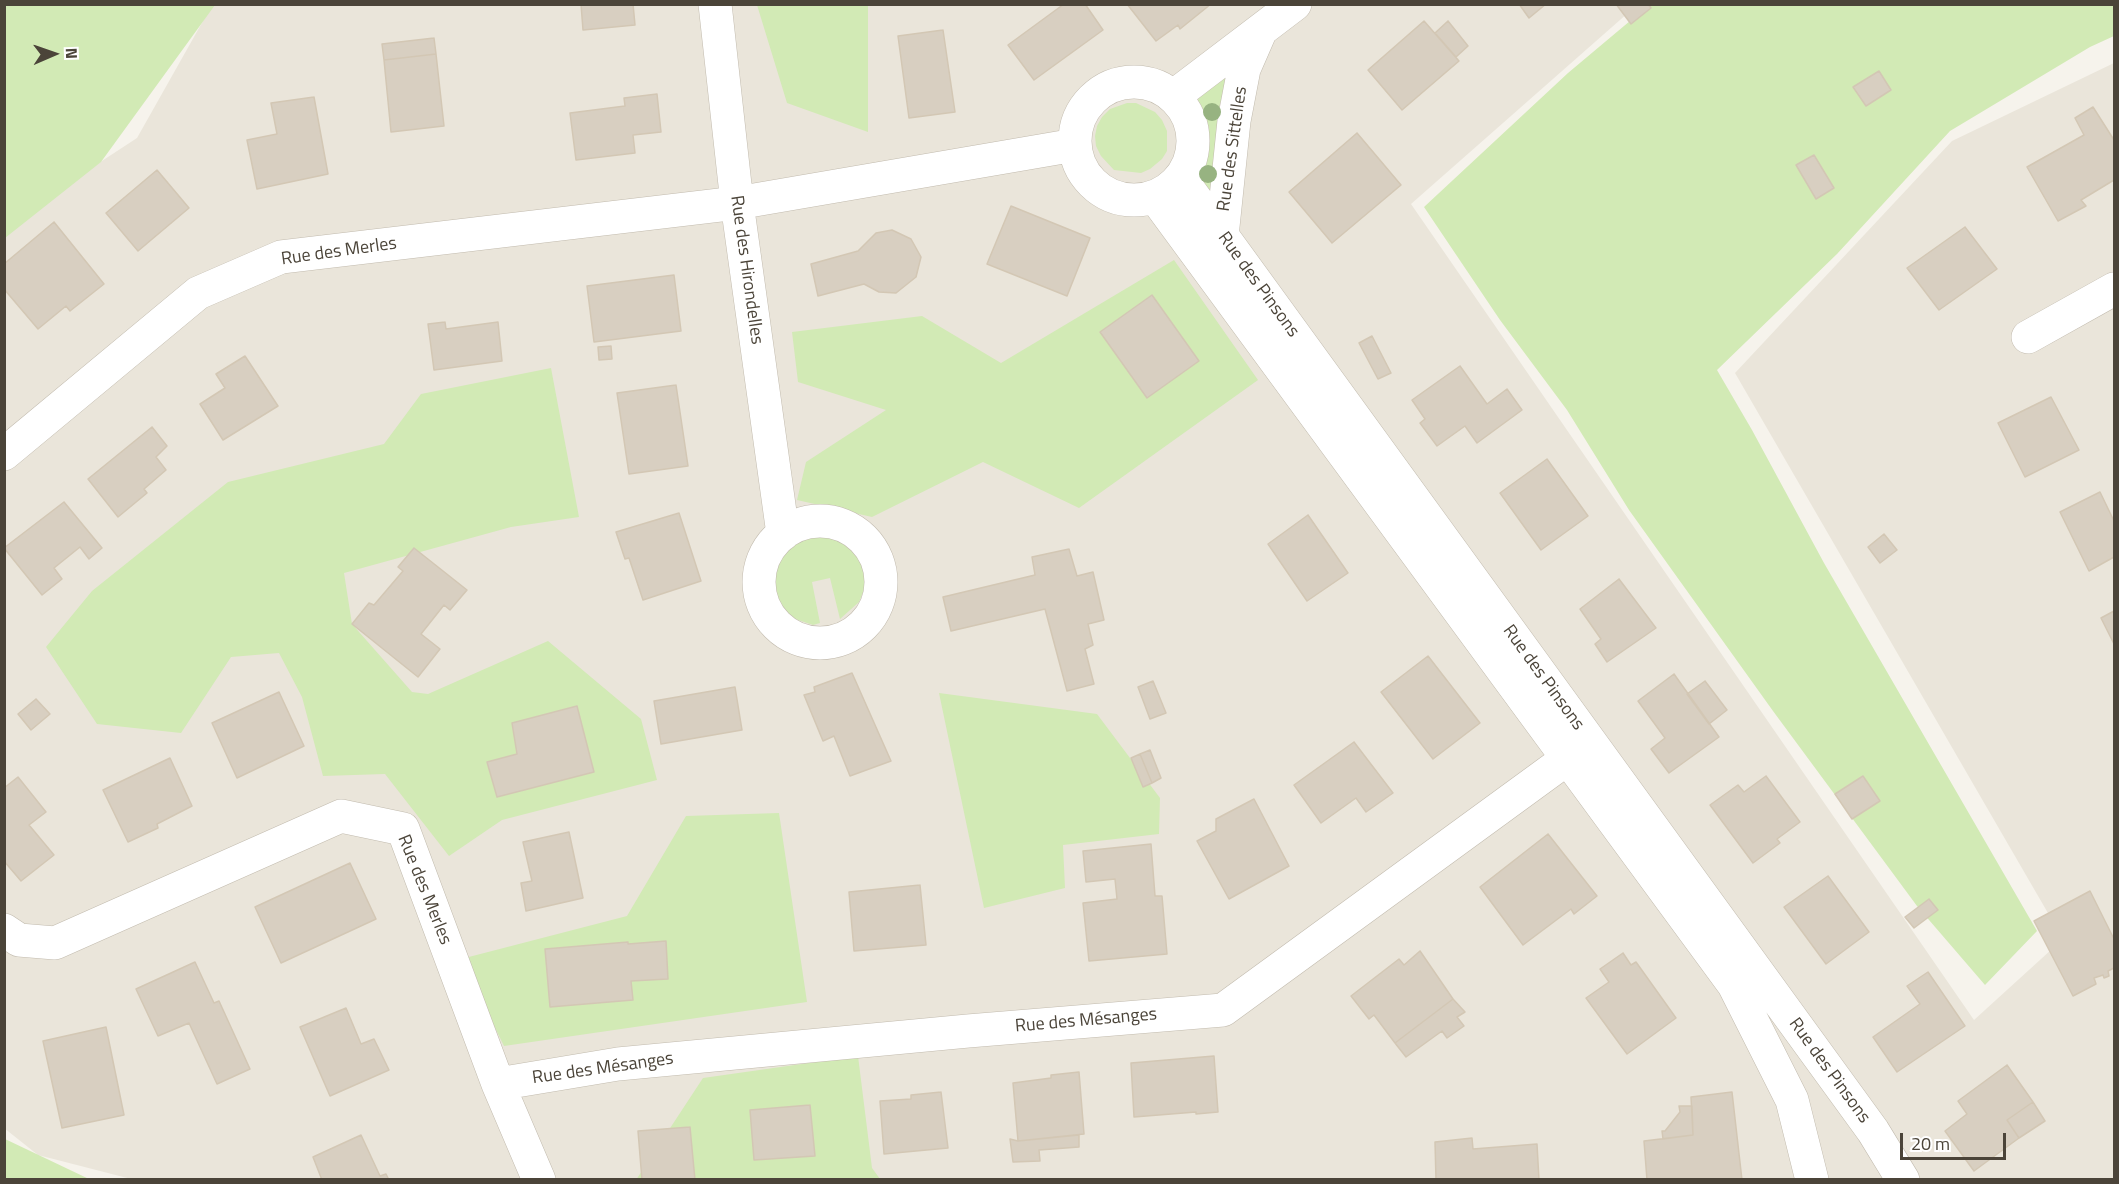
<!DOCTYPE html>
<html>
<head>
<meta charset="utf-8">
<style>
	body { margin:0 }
	#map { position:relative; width:2119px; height:1184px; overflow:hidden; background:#f6f3ec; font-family:"Titillium Web",sans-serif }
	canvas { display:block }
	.frame { position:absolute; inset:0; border:6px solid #4b4439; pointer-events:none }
	.north { position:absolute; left:24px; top:24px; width:60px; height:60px; -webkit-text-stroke:4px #fff; paint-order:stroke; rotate:88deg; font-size:16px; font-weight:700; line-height:24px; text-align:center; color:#4b4439 }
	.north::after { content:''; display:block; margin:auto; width:21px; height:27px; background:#4b4439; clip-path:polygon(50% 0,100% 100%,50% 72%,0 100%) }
	.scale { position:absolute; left:1900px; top:1133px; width:106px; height:27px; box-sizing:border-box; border:3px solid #4b4439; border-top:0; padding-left:8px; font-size:18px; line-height:21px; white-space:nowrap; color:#4b4439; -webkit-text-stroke:4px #fff; paint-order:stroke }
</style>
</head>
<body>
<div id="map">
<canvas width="2119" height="1184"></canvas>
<div class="frame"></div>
<div class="north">N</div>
<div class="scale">20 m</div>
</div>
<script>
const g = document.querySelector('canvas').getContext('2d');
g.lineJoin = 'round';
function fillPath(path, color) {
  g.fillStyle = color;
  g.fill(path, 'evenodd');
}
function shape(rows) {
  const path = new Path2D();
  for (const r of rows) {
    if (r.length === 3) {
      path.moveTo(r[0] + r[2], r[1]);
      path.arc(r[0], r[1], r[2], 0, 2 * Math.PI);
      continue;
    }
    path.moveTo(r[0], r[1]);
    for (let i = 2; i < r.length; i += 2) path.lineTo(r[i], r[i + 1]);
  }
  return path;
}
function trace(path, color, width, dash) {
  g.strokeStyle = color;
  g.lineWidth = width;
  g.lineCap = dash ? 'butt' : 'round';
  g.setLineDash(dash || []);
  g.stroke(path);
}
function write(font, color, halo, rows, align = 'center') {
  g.font = font + ' "Titillium Web",sans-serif';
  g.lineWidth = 4.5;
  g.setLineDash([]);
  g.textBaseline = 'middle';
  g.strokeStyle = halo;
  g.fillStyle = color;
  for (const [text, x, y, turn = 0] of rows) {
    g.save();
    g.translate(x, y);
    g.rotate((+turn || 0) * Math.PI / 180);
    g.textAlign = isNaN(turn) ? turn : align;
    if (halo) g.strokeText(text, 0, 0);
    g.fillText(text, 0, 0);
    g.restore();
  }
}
fillPath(shape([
	[212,5,1637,5,1411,204,1974,1020,2063,939,1735,373,1952,141,2114,63,2114,1179,135,1180,38,1155,4,1128,4,225,137,138]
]), '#eae5da');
fillPath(shape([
	[5,4,215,5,101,162,5,238],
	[757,5,868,5,868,132,787,103],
	[1649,5,2114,5,2114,36,2090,47,1950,131,1837,254,1717,370,1752,430,1824,563,2037,931,1985,985,1917,906,1773,711,1629,510,1567,410,1500,320,1424,207,1568,73],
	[1233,70,1218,184,1210,189,1204,190,1198,185,1201,124,1196,109,1198,100,1200,93],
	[1127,103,1136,103,1155,112,1162,120,1167,131,1167,151,1162,159,1150,169,1141,173,1114,170,1101,156,1096,146,1095,136,1097,126,1102,117,1110,109],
	[1174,260,1258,380,1079,508,983,462,872,517,797,500,806,462,886,410,798,382,792,332,922,316,1001,363],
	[551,368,579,517,511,527,344,573,352,624,412,692,428,694,548,641,641,719,657,780,502,820,449,856,385,774,323,776,302,697,279,653,231,657,181,733,97,724,46,647,92,591,228,482,384,444,421,394],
	[816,532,828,533,846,542,859,559,864,570,865,581,864,590,859,602,840,619,830,578,812,582,820,623,813,625,795,619,785,611,772,593,771,582,775,561,787,543,805,533],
	[939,693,1097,714,1160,798,1159,834,1063,845,1065,888,984,908],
	[779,813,807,1002,504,1046,461,959,627,916,686,816],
	[858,1056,872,1168,880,1179,636,1180,703,1078],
	[5,1139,89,1179,5,1179]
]), '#d2eab5');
const building = shape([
	[581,4,633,4,635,25,583,30,581,4],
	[1064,4,1085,4,1103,30,1034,80,1008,45,1064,4],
	[1127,4,1211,4,1180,29,1178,25,1156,41,1127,4],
	[1519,4,1546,4,1529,18,1519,4],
	[1616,4,1648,4,1651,8,1631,24,1616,4],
	[1424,21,1459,61,1402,110,1368,70,1424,21],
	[1448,21,1468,46,1456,57,1435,33,1448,21],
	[943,30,955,112,909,118,898,36,943,30],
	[434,38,436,54,384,60,382,44,434,38],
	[436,54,444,126,391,132,384,60,436,54],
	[1879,71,1891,90,1866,106,1853,87,1879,71],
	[657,94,661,132,633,135,635,153,576,160,570,113,625,106,624,98,657,94],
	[314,97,328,174,257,189,247,140,277,134,271,103,314,97],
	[2093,107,2114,140,2114,180,2081,200,2086,206,2058,221,2027,167,2084,135,2075,118,2093,107],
	[1357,133,1401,185,1332,243,1289,192,1357,133],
	[1814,155,1834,188,1816,199,1796,165,1814,155],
	[157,170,189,208,138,251,106,213,157,170],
	[1011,206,1090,238,1067,296,987,264,1011,206],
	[54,222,104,284,70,311,66,306,38,329,4,289,4,264,54,222],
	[1965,227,1997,269,1939,310,1907,268,1965,227],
	[892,230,911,239,921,257,916,277,896,293,879,292,864,284,818,296,811,264,858,251,876,233,892,230],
	[674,275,681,331,594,342,587,286,674,275],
	[1152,295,1199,361,1147,398,1100,332,1152,295],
	[445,322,446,329,498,322,502,361,434,370,428,324,445,322],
	[1372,336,1391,373,1378,379,1359,343,1372,336],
	[611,346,612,359,599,360,598,347,611,346],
	[245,356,278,406,223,440,200,404,225,388,216,374,245,356],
	[1460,366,1487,404,1507,389,1522,410,1477,443,1465,426,1437,446,1420,423,1425,419,1412,400,1460,366],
	[676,385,688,466,629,474,617,393,676,385],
	[2051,397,2079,450,2025,477,1998,423,2051,397],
	[152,427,167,446,156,457,166,470,144,489,147,493,118,517,88,479,152,427],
	[1547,459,1588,516,1541,550,1500,493,1547,459],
	[2100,492,2114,521,2114,557,2089,571,2060,512,2100,492],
	[64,502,102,548,89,559,80,547,54,568,62,579,42,595,4,548,64,502],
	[679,513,701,581,643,600,629,558,625,559,616,532,679,513],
	[1308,515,1348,573,1307,601,1268,544,1308,515],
	[1884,534,1897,550,1880,563,1868,547,1884,534],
	[414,548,467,590,450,610,444,605,421,634,440,649,418,677,352,624,369,603,374,605,403,571,398,567,414,548],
	[1069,549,1077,576,1093,572,1104,620,1088,624,1093,645,1085,649,1094,684,1067,691,1045,609,951,631,943,597,1035,575,1032,557,1069,549],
	[1619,579,1656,628,1607,662,1595,644,1601,639,1580,609,1619,579],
	[2114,611,2114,644,2101,618,2114,611],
	[1428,656,1480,723,1433,759,1381,692,1428,656],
	[852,673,891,761,850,776,834,736,823,741,804,695,815,692,814,687,852,673],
	[1674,674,1719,737,1669,773,1651,749,1665,738,1638,701,1674,674],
	[1153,681,1166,713,1150,719,1138,687,1153,681],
	[1705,681,1727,710,1709,724,1687,694,1705,681],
	[735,687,742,730,661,744,654,701,735,687],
	[279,692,304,746,237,778,212,723,279,692],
	[36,699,50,714,31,730,18,714,36,699],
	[577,706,594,772,497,797,487,762,517,754,512,723,577,706],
	[1354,742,1393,793,1366,812,1356,798,1321,823,1294,785,1354,742],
	[1150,750,1161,778,1152,783,1140,754,1150,750],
	[1140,754,1152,783,1143,787,1131,758,1140,754],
	[170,758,192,806,157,824,158,828,128,842,103,790,170,758],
	[1766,776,1800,822,1777,839,1780,843,1753,863,1710,805,1738,785,1744,792,1766,776],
	[1863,776,1880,801,1852,819,1835,794,1863,776],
	[18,777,46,812,29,825,54,855,21,881,4,861,4,788,18,777],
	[1254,799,1289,866,1229,899,1197,841,1216,831,1216,819,1254,799],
	[569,832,583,898,526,911,521,883,532,881,523,842,569,832],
	[1548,834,1597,896,1574,914,1571,909,1523,945,1480,887,1548,834],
	[1151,844,1155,896,1162,896,1167,954,1089,961,1083,903,1117,899,1115,879,1086,882,1083,851,1151,844],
	[350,863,376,919,281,963,255,907,350,863],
	[1828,876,1869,932,1826,964,1784,907,1828,876],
	[920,885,926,945,854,951,849,892,920,885],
	[2090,891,2114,939,2114,968,2108,971,2109,976,2104,978,2103,975,2094,978,2096,984,2073,996,2034,921,2090,891],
	[1929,899,1938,910,1914,928,1905,917,1929,899],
	[666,941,668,979,631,981,633,1000,550,1007,545,949,628,942,628,944,666,941],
	[1420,951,1453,999,1395,1043,1374,1015,1369,1019,1351,996,1399,959,1404,965,1420,951],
	[1623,953,1631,965,1636,962,1676,1018,1627,1054,1586,998,1609,982,1600,969,1623,953],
	[195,962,214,1003,219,1001,250,1069,217,1084,189,1023,158,1036,136,989,195,962],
	[1928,972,1965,1026,1897,1072,1873,1037,1920,1004,1907,986,1928,972],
	[1453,999,1465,1012,1457,1017,1464,1026,1447,1038,1442,1031,1406,1057,1395,1043,1453,999],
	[346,1008,361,1044,374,1039,389,1070,330,1096,300,1027,346,1008],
	[106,1027,124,1115,62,1128,43,1041,106,1027],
	[1214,1056,1218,1112,1196,1114,1196,1112,1134,1117,1131,1063,1214,1056],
	[2007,1065,2033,1102,2007,1120,2019,1138,1974,1171,1945,1131,1967,1114,1958,1101,2007,1065],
	[1079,1072,1084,1134,1018,1141,1013,1083,1051,1078,1051,1075,1079,1072],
	[941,1092,948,1148,884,1154,880,1101,911,1099,911,1095,941,1092],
	[1732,1092,1742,1180,1647,1180,1644,1141,1693,1135,1691,1097,1732,1092],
	[2033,1102,2045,1121,2019,1138,2007,1120,2033,1102],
	[810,1105,815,1156,754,1160,750,1110,810,1105],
	[1679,1106,1692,1106,1693,1135,1663,1139,1662,1131,1665,1131,1680,1112,1679,1106],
	[690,1127,695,1180,642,1180,638,1131,690,1127],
	[361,1135,380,1176,386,1174,389,1180,322,1180,313,1157,361,1135],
	[1079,1135,1079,1147,1039,1150,1040,1161,1013,1162,1010,1139,1018,1141,1079,1135],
	[1472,1138,1473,1149,1537,1144,1539,1180,1436,1180,1435,1142,1472,1138]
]);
fillPath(building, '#d8cfc1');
trace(building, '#d3c7b4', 1.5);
const minor = shape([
	[715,4,737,203,783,534],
	[1134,141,59],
	[1174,96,1295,4],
	[1181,179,1873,1131,1903,1180],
	[1155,197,1734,985,1792,1100,1812,1180],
	[1222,236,1234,121,1244,69,1261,30],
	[2028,337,2114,289],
	[4,454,198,293,281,257,737,203,1075,145],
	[820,582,61],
	[4,930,19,940,55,943,341,816,403,829,498,1084,539,1180],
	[498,1084,618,1064,968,1031,1223,1010,1586,745]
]);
trace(minor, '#c2bbae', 34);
trace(minor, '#fff', 33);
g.fillStyle = '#97b381';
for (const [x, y] of [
	[1212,112],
	[1208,174]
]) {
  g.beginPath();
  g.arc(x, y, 9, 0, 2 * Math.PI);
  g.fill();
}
write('18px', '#4b4439', '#fff', [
	["Rue des Sittelles",1233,149,-82],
	["Rue des Merles",339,252,-8],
	["Rue des Hirondelles",746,270,82],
	["Rue des Pinsons",1258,285,54],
	["Rue des Pinsons",1543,678,54],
	["Rue des Merles",424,890,68],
	["Rue des Mésanges",1086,1021,-5],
	["Rue des Mésanges",603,1069,-8],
	["Rue des Pinsons",1829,1071,54]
]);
</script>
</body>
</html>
